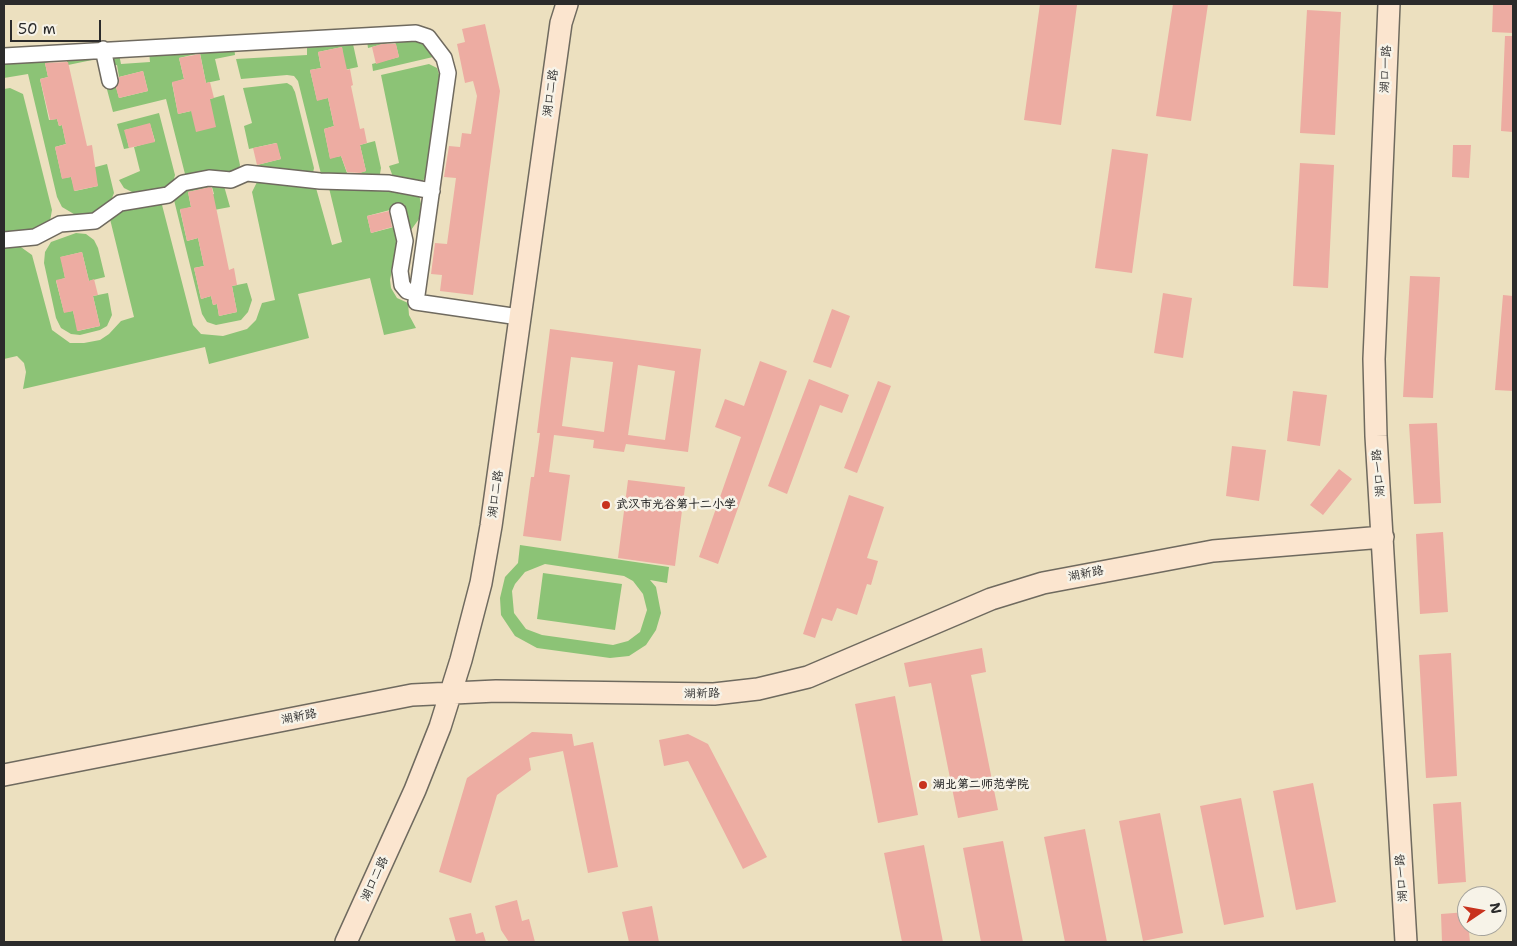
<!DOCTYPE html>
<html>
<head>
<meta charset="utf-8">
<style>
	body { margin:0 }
	#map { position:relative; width:1517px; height:946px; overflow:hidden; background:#ece0bf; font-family:"Shantell Sans",sans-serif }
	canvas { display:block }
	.frame { position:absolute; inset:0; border:5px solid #2b2b2b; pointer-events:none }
	.north { position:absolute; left:1457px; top:886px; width:50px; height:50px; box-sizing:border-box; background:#f7f3e8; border:1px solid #a5a39c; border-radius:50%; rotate:78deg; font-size:14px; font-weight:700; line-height:20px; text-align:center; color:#2b2b2b }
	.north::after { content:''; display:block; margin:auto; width:18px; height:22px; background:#c8321e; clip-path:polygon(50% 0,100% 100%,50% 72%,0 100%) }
	.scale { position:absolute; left:10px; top:20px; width:91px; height:22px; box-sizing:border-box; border:2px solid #2b2b2b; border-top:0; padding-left:6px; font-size:15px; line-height:18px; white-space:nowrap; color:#2b2b2b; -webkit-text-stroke:4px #f7f3e8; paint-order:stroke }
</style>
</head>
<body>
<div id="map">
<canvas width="1517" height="946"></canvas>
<div class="frame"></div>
<div class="north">N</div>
<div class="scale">50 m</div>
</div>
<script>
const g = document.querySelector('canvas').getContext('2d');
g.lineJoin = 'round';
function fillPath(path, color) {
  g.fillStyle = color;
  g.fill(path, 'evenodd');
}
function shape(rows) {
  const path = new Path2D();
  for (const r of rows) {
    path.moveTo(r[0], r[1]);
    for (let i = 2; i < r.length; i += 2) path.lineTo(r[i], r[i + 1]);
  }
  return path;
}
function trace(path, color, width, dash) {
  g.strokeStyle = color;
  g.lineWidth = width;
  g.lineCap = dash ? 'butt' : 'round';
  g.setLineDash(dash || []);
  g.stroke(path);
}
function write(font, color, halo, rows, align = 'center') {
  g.font = font + ' "Shantell Sans","LXGW WenKai TC",sans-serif';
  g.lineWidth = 5;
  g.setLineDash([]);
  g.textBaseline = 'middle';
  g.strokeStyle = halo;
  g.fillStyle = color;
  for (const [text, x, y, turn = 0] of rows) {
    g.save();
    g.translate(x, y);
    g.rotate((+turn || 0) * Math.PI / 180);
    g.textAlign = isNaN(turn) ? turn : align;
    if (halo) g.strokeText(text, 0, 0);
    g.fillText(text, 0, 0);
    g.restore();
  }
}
fillPath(shape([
	[426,40,435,56,433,57,373,71,372,64,399,57,395,41,368,48,367,41],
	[353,44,358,67,344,70,342,47,318,52,321,68,310,70,317,100,328,98,334,126,324,129,330,158,341,156,348,176,366,171,360,145,375,141,381,168,380,174,369,179,327,177,321,174,298,81,294,76,287,75,241,79,236,59,307,55,307,47],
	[234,46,235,55,215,59,220,80,206,83,200,53,179,58,184,79,172,83,178,114,191,111,210,99,224,95,240,165,239,169,229,173,185,174,166,99,113,112,105,82,114,79,119,98,148,91,143,71,119,77,117,65,112,66,115,56,119,54,121,64,150,62,149,51],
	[96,54,97,59,68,65,66,58,45,63,48,77,40,79,49,120,57,119,59,126,62,125,66,144,55,147,62,178,71,177,75,191,98,186,92,168,107,164,114,193,110,203,96,213,79,217,62,207,57,197,28,74,4,78,4,60],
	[429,64,437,68,440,77,425,178,422,182,393,177,389,166,399,163,381,75],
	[287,83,292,86,295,92,314,168,313,173,253,166,281,159,276,143,249,149,244,126,252,123,243,88],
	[10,88,23,94,52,210,50,221,40,231,4,236,4,89],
	[159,113,175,175,173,183,166,189,144,195,132,192,124,188,119,180,140,171,134,147,155,141,150,124,125,130,129,148,124,149,117,124],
	[258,180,313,186,316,188,332,245,342,242,329,188,336,185,419,194,421,204,419,219,411,230,404,204,390,207,390,210,367,216,371,233,394,227,398,241,390,280,391,288,397,298,408,303,409,315,416,328,384,335,370,278,298,294,309,338,209,364,205,347,23,389,26,372,24,363,17,356,4,359,4,245,18,245,32,255,52,330,70,343,84,343,100,340,109,334,121,321,134,317,109,215,121,208,161,201,193,325,201,334,223,336,247,329,256,320,262,303,275,300,252,192],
	[210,183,224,186,230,207,214,210,211,195,214,194,212,187,188,192,191,207,180,210,187,241,198,238,204,266,194,268,201,299,211,296,213,305,217,304,219,316,237,312,232,286,247,283,252,300,248,312,241,320,216,325,207,322,202,314,174,200,181,191],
	[76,233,86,234,94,240,98,248,105,277,89,281,82,252,61,257,65,278,56,281,64,312,73,311,78,331,100,326,93,296,108,293,112,315,107,326,100,330,80,335,71,334,61,328,56,318,44,263,45,252,51,242],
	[520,545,669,567,667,583,650,580,656,587,661,613,656,630,646,645,629,656,610,658,537,648,515,636,501,615,500,598,505,577,518,563],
	[545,564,624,576,633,581,643,594,647,610,640,632,628,641,613,645,542,635,526,629,514,613,512,591,515,584,525,572],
	[543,573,622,584,615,630,537,619]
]), '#8cc376');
fillPath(shape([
	[1040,4,1077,5,1061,125,1024,120],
	[1173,4,1208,4,1191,121,1156,116],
	[1493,4,1513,4,1513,33,1492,32],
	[1307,10,1341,12,1335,135,1300,133],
	[485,24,500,91,473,295,440,291,442,275,431,274,435,243,447,244,456,178,444,177,449,146,460,147,462,133,471,134,477,96,473,81,465,83,457,44,465,42,462,29],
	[1505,36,1513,36,1513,132,1501,131],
	[382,44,396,44,399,57,376,64,372,47],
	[342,47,347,70,350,69,353,85,351,86,360,129,364,128,367,143,360,145,366,171,360,173,347,172,341,156,330,159,324,129,334,126,328,98,317,101,310,70,321,68,318,52],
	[200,54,206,83,210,82,214,98,210,99,216,127,196,132,191,111,178,114,172,82,184,79,179,58],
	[68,62,87,146,92,145,98,186,74,191,71,177,62,179,55,147,66,144,62,125,59,126,57,119,50,120,40,79,48,77,45,63],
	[143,71,148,91,119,98,116,88,119,77],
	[150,123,155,142,129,148,124,130],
	[277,143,281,159,257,165,253,148],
	[1453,145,1471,145,1469,178,1452,177],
	[1112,149,1148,154,1132,273,1095,268],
	[1300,163,1334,165,1328,288,1293,286],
	[209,187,212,188,229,270,234,268,237,285,232,286,237,312,219,316,217,304,213,305,211,296,201,299,194,268,204,266,198,238,187,241,180,209,191,207,188,192],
	[389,211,392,227,371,233,367,216],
	[82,252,89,281,94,279,98,295,93,296,100,326,77,331,73,311,64,313,56,280,65,278,60,257],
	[1410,276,1440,277,1433,398,1403,397],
	[1163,293,1192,298,1183,358,1154,353],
	[1503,295,1513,296,1513,391,1495,390],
	[832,309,850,316,831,368,813,362],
	[550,329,701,349,688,452,626,444,624,452,593,448,594,440,554,435,549,472,570,475,561,541,523,536,531,477,534,477,540,433,537,433],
	[571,357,613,362,604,432,562,426],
	[638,365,675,371,665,440,628,435],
	[760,361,787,371,718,564,699,557,741,437,715,427,725,399,744,406],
	[809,379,849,395,842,413,820,405,787,494,768,486],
	[878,381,891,386,857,473,844,468],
	[1293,391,1327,395,1320,446,1287,441],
	[1437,423,1441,503,1414,504,1409,424],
	[1232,446,1266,450,1259,501,1226,496],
	[1339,469,1352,479,1323,515,1310,505],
	[628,480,685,487,675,566,618,558],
	[849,495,884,507,867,558,878,561,871,585,867,584,857,615,837,608,832,621,822,618,815,638,803,634],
	[1443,532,1448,612,1420,614,1416,534],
	[982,648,986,672,971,675,998,810,958,818,931,683,909,687,904,663],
	[1451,653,1457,776,1426,778,1419,655],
	[895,696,918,815,878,823,855,704],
	[532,732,572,734,574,746,593,742,618,867,588,873,563,751,529,758,531,770,497,795,471,883,439,872,467,778],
	[688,734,708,744,767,857,743,869,688,761,664,766,659,740],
	[1313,783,1336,902,1296,910,1273,791],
	[1241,798,1264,917,1224,925,1200,806],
	[1461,802,1466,882,1438,884,1433,804],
	[1160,813,1183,933,1143,941,1119,821],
	[1085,829,1107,942,1065,942,1044,837],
	[1003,841,1023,942,981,942,963,848],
	[924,845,943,942,902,942,884,853],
	[517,900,522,921,529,919,535,942,509,942,501,930,495,906],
	[652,906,659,942,629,942,622,912],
	[1467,912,1470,942,1442,942,1441,914],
	[471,913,476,934,483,932,486,942,456,942,449,918]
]), '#edaca2');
const street = shape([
	[103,49,110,81],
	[4,56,416,33,428,37,444,58,448,73,416,302,519,317],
	[398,211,405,241,400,271,402,285,407,291,417,294],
	[4,240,35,237,60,224,95,221,120,203,168,195,183,183,209,178,231,180,247,173,320,181,389,183,432,191]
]);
const secondary = shape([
	[1389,4,1374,359,1376,436,1406,942],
	[4,775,412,695,496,691,714,694,758,689,808,677,991,599,1043,583,1213,551,1383,537],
	[346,942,415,790,440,727,461,660,481,583,491,526,561,23,567,4]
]);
trace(street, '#6f6a5f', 18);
trace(secondary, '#6f6a5f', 24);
trace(street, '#fff', 15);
trace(secondary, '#fbe5cf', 21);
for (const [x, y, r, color] of [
	[606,505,5,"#c8321e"],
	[923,785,5,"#c8321e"]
]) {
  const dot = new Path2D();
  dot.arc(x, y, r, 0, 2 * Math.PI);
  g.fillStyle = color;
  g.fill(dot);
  trace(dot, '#f7f3e8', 2);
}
write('12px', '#2b2b2b', '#f7f3e8', [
	["湖口一路",1386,69,-87],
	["湖口二路",551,93,-82],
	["湖口一路",1379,473,-95],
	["湖口二路",496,494,-82],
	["湖新路",1086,574,-11],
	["湖新路",702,694,-1],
	["湖新路",299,717,-11],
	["湖口一路",1402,878,-94],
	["湖口二路",375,879,-65]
]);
write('bold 12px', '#2b2b2b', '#f7f3e8', [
	["武汉市光谷第十二小学",616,505],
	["湖北第二师范学院",933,785]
], 'left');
</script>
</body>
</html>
